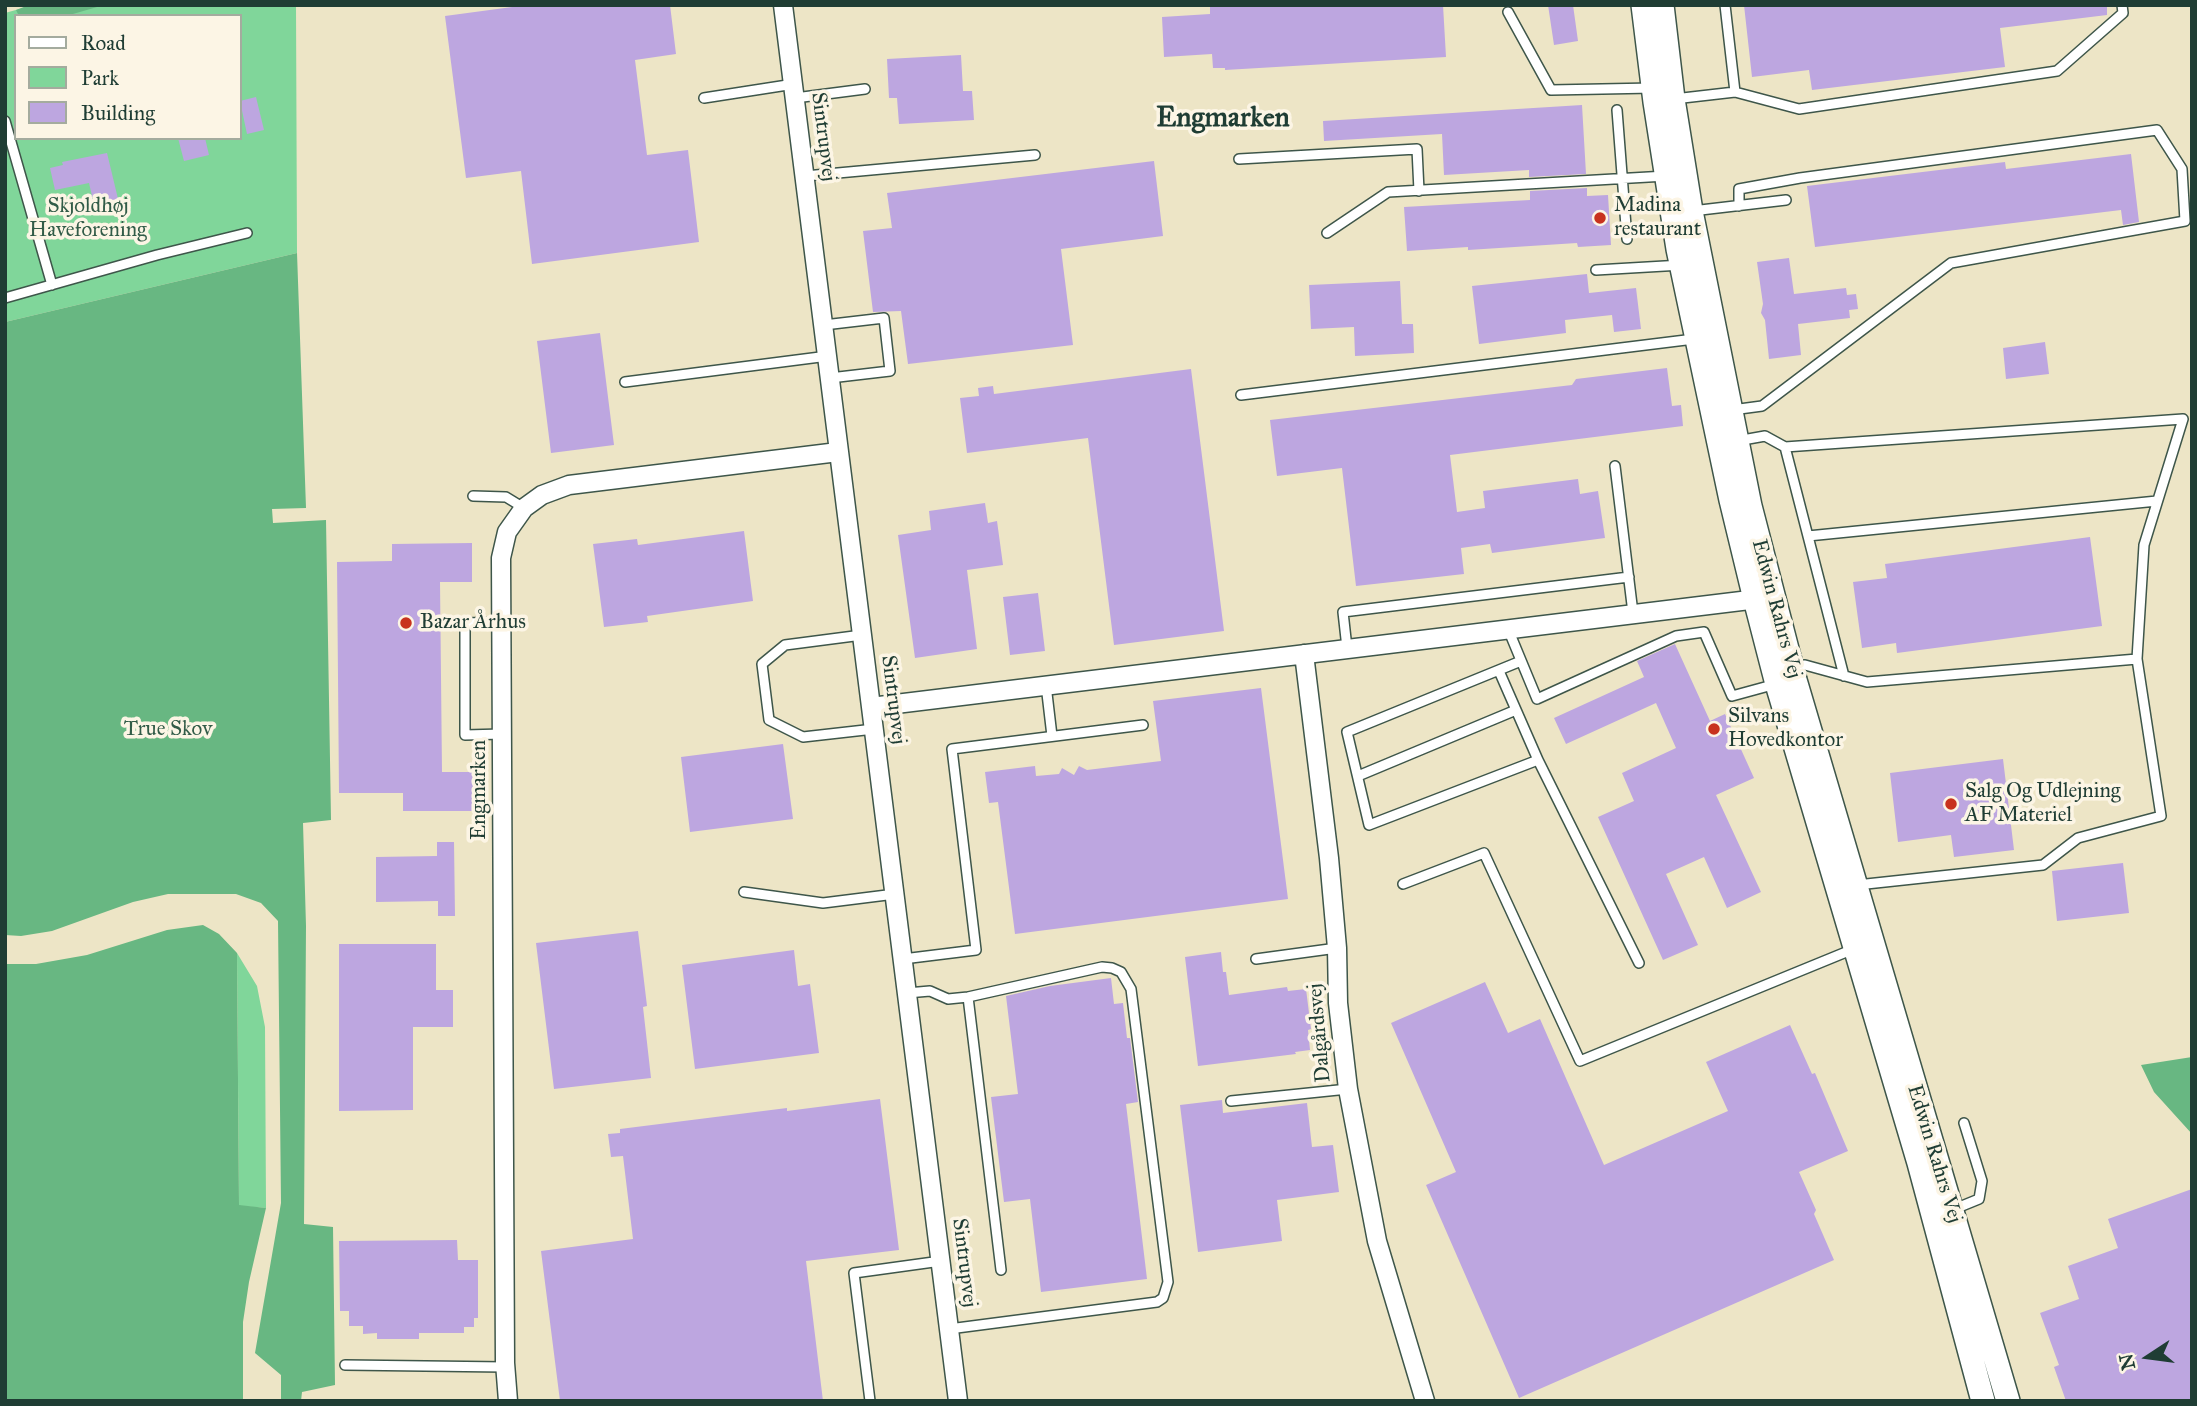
<!DOCTYPE html>
<html>
<head>
<meta charset="utf-8">
<style>
	body { margin:0 }
	#map { position:relative; width:2197px; height:1406px; overflow:hidden; background:#ede5c6; font-family:"IM FELL Great Primer",serif }
	canvas { display:block }
	.frame { position:absolute; inset:0; border:7px solid #1f3d34; pointer-events:none }
	.legend { position:absolute; left:14px; top:14px; width:228px; height:126px; box-sizing:border-box; background:#fcf5e5; border:2px solid #a4ab9e; margin:0; padding:9px 12px; list-style:none; font-size:21px; color:#1f3d34 }
	.legend li { display:flex; align-items:center; gap:14px; height:35px }
	.legend b { width:35px; border:2px solid #a4ab9e }
	.north { position:absolute; left:2113px; top:1322px; width:70px; height:70px; -webkit-text-stroke:5px #fcf5e5; paint-order:stroke; rotate:257deg; font-size:19px; font-weight:700; line-height:28px; text-align:center; color:#1f3d34 }
	.north::after { content:''; display:block; margin:auto; width:24px; height:32px; background:#1f3d34; clip-path:polygon(50% 0,100% 100%,50% 72%,0 100%) }
</style>
</head>
<body>
<div id="map">
<canvas width="2197" height="1406"></canvas>
<div class="frame"></div>
<ul class="legend">
<li><b style="height:9px;background:#fff"></b>Road</li>
<li><b style="height:19px;background:#80d69a"></b>Park</li>
<li><b style="height:19px;background:#bda6e0"></b>Building</li>
</ul>
<div class="north">N</div>
</div>
<script>
const g = document.querySelector('canvas').getContext('2d');
g.lineJoin = 'round';
function fillPath(path, color) {
  g.fillStyle = color;
  g.fill(path, 'evenodd');
}
function shape(rows) {
  const path = new Path2D();
  for (const r of rows) {
    path.moveTo(r[0], r[1]);
    for (let i = 2; i < r.length; i += 2) path.lineTo(r[i], r[i + 1]);
  }
  return path;
}
function trace(path, color, width, dash) {
  g.strokeStyle = color;
  g.lineWidth = width;
  g.lineCap = dash ? 'butt' : 'round';
  g.setLineDash(dash || []);
  g.stroke(path);
}
function write(font, color, halo, rows, align = 'center') {
  g.font = font + ' "IM FELL Great Primer",serif';
  g.lineWidth = 7;
  g.setLineDash([]);
  g.textBaseline = 'middle';
  g.strokeStyle = halo;
  g.fillStyle = color;
  for (const [text, x, y, turn = 0] of rows) {
    g.save();
    g.translate(x, y);
    g.rotate((+turn || 0) * Math.PI / 180);
    g.textAlign = isNaN(turn) ? turn : align;
    if (halo) g.strokeText(text, 0, 0);
    g.fillText(text, 0, 0);
    g.restore();
  }
}
fillPath(shape([
	[34,5,296,5,297,253,5,322,5,13],
	[16,16,240,16,240,138,16,138],
	[237,953,257,986,265,1027,266,1208,239,1206]
]), '#80d69a');
fillPath(shape([
	[29,5,104,5,66,16,19,16,16,10],
	[297,253,306,508,272,509,273,523,326,520,331,820,303,823,306,926,304,1224,333,1227,335,1385,302,1392,301,1401,281,1401,281,1375,255,1353,281,1203,278,921,261,903,236,894,168,894,133,902,52,931,21,936,5,935,5,322],
	[203,925,219,934,237,953,239,1205,266,1208,249,1282,243,1322,243,1401,5,1401,5,964,36,964,87,955,167,930],
	[2192,1057,2192,1134,2154,1092,2141,1065]
]), '#68b782');
fillPath(shape([
	[527,5,670,5,676,54,635,60,647,155,688,150,699,242,532,264,521,171,466,178,445,16],
	[1210,5,1443,5,1446,57,1225,70,1225,68,1213,68,1212,54,1164,57,1162,17,1210,14],
	[1548,5,1573,5,1578,41,1554,45],
	[1744,5,2107,5,2107,15,2000,28,2005,67,1812,90,1809,70,1752,77],
	[961,55,963,91,972,91,974,120,899,124,897,98,889,98,887,59],
	[256,97,264,130,247,134,240,101],
	[1582,105,1586,174,1529,177,1529,170,1444,175,1442,134,1324,141,1323,121],
	[178,138,205,138,209,155,184,161],
	[107,153,119,203,95,209,89,183,55,190,50,168,63,165,62,162],
	[2131,154,2139,222,2123,225,2121,210,1815,247,1807,186,2005,162,2006,169],
	[1154,161,1163,236,1061,249,1073,345,908,364,901,311,873,312,863,231,892,228,887,193],
	[1587,188,1587,196,1608,195,1611,245,1578,247,1577,243,1468,250,1468,247,1407,251,1404,207,1530,200,1530,191],
	[1789,258,1794,294,1846,288,1847,295,1856,294,1858,309,1849,310,1850,318,1798,324,1801,355,1769,359,1765,320,1761,313,1763,304,1757,262],
	[1587,274,1589,293,1636,288,1641,329,1614,332,1612,315,1565,320,1566,333,1479,344,1472,286],
	[1400,281,1402,324,1413,324,1414,353,1355,356,1354,327,1311,329,1309,285],
	[600,333,614,445,551,453,537,341],
	[2045,342,2049,374,2006,379,2003,348],
	[1667,368,1672,406,1681,405,1683,426,1450,455,1457,512,1485,508,1483,491,1578,479,1580,494,1598,491,1605,538,1492,553,1490,544,1461,548,1464,574,1356,586,1342,468,1277,476,1270,420,1572,385,1576,379],
	[1191,369,1224,631,1114,645,1088,438,967,453,960,398,979,396,978,388,993,386,994,394],
	[985,503,988,523,997,521,1003,565,967,570,977,649,915,658,898,535,931,530,929,511],
	[744,531,753,601,647,616,648,622,604,627,593,544,637,539,638,545],
	[2090,537,2102,626,1897,653,1896,643,1862,648,1853,582,1887,578,1885,564],
	[472,543,472,582,440,582,442,772,476,772,477,811,403,811,403,793,339,793,337,562,392,561,392,544],
	[1038,593,1045,651,1010,655,1003,597],
	[1675,644,1710,721,1725,714,1754,778,1716,795,1761,892,1727,908,1704,857,1666,874,1698,945,1663,960,1598,817,1634,801,1622,773,1676,748,1656,703,1566,744,1554,718,1644,677,1637,661],
	[1261,688,1288,899,1015,934,998,802,989,803,985,772,1035,766,1036,776,1059,774,1062,768,1074,775,1079,766,1087,770,1161,761,1153,701],
	[783,744,793,819,690,832,681,757],
	[2003,759,2014,850,1954,857,1951,835,1898,842,1890,773],
	[437,842,454,842,455,916,438,916,438,901,376,902,376,857,437,856],
	[2123,863,2129,913,2057,921,2052,871],
	[638,931,647,1006,643,1007,651,1078,554,1089,536,943],
	[339,944,436,944,436,990,453,990,453,1027,413,1027,413,1110,339,1111],
	[794,950,798,986,810,984,819,1053,695,1069,682,965],
	[1221,952,1223,972,1226,972,1229,995,1287,987,1288,991,1306,989,1311,1029,1308,1030,1310,1050,1295,1052,1296,1054,1198,1066,1185,957],
	[1111,978,1114,1004,1123,1003,1127,1038,1130,1038,1138,1102,1126,1104,1147,1279,1041,1292,1030,1199,1004,1202,991,1097,1018,1094,1006,996,1050,986],
	[1485,982,1508,1033,1540,1019,1604,1165,1728,1111,1706,1062,1790,1025,1812,1074,1815,1073,1848,1151,1799,1172,1816,1210,1814,1214,1834,1260,1519,1398,1426,1185,1456,1172,1391,1023],
	[880,1099,899,1250,806,1261,823,1401,560,1401,541,1251,633,1239,623,1156,611,1157,608,1134,620,1133,620,1129,787,1108,787,1111],
	[1222,1100,1223,1113,1307,1103,1312,1147,1333,1145,1339,1192,1277,1200,1282,1241,1198,1252,1180,1105],
	[2192,1189,2192,1401,2066,1401,2054,1367,2059,1365,2040,1313,2079,1299,2068,1266,2118,1248,2108,1219],
	[457,1240,458,1260,478,1260,478,1318,474,1318,474,1327,464,1327,464,1333,419,1333,419,1339,377,1339,377,1333,363,1334,363,1326,349,1326,349,1311,340,1311,339,1241]
]), '#bda6e0');
const service = shape([
	[1508,12,1551,90,1653,88],
	[1735,92,1799,109,2057,71,2123,13,2122,5],
	[704,98,794,84],
	[795,98,865,89],
	[1674,99,1735,92,1725,5],
	[1617,110,1627,239],
	[5,121,52,285],
	[1239,159,1417,149,1419,191],
	[805,176,1035,155],
	[1692,211,1786,200],
	[1327,233,1388,192,1666,176],
	[1596,270,1682,265],
	[5,298,157,255,247,233],
	[824,325,884,318,890,371,830,378],
	[625,382,828,356],
	[1241,395,1694,339],
	[1732,410,1762,406,1951,263,2185,221,2182,169,2157,130,1800,178,1739,189,1739,206],
	[1737,441,1765,436,1785,447,2183,419,2144,545,2137,659,1867,682,1805,665,1793,667],
	[1785,447,1844,676],
	[1615,466,1633,613],
	[473,496,506,497,524,508],
	[1808,536,2157,501],
	[501,622,465,623,465,735,502,734],
	[1508,629,1537,699,1676,636,1704,632,1732,696,1776,684],
	[862,635,785,645,762,664,769,720,803,737,874,729],
	[1347,648,1343,612,1629,577],
	[1521,661,1347,732,1369,825,1538,760],
	[1499,671,1538,760,1639,963],
	[1046,685,1052,736],
	[1358,776,1516,710],
	[1403,884,1484,853,1580,1061,1856,948],
	[1857,885,2043,865,2078,838,2161,816,2137,659],
	[744,892,823,903,895,894],
	[903,959,976,950,952,749,1143,725],
	[1256,959,1337,948],
	[907,993,930,991,948,999,968,997,1102,967,1112,968,1121,972,1131,989,1168,1282,1163,1298,1157,1302,949,1329],
	[968,997,1001,1270],
	[1231,1101,1348,1089],
	[1952,1210,1979,1199,1982,1181,1964,1123],
	[345,1365,505,1367],
	[870,1401,854,1273,941,1261]
]);
const minor = shape([
	[783,5,958,1401],
	[1304,654,1329,858,1337,948,1338,1003,1348,1089,1377,1241,1425,1401],
	[871,707,1766,598],
	[508,1401,505,1363,501,558,507,532,524,508,542,495,569,485,838,452]
]);
const tertiary = shape([
	[1643,5,1655,102,1678,249,1731,500,1755,599,1777,684,1919,1163,1983,1401],
	[1662,5,1673,99,1691,211,1750,506,1795,680,2008,1401]
]);
trace(service, '#3e564a', 12);
trace(minor, '#3e564a', 21);
trace(tertiary, '#3e564a', 26);
trace(service, '#fff', 9);
trace(minor, '#fff', 18);
trace(tertiary, '#fff', 23);
for (const [x, y, r, color] of [
	[1600,218,7,"#c8321e"],
	[406,623,7,"#c8321e"],
	[1714,729,7,"#c8321e"],
	[1951,804,7,"#c8321e"]
]) {
  const dot = new Path2D();
  dot.arc(x, y, r, 0, 2 * Math.PI);
  g.fillStyle = color;
  g.fill(dot);
  trace(dot, '#fcf5e5', 2.5);
}
write('21px', '#1f3d34', '#fcf5e5', [
	["Sintrupvej",823,137,83],
	["Edwin Rahrs Vej",1776,609,75],
	["Sintrupvej",893,700,83],
	["Engmarken",480,790,-90],
	["Dalgårdsvej",1320,1033,-95],
	["Edwin Rahrs Vej",1934,1154,73],
	["Sintrupvej",964,1263,83]
]);
write('21px', '#1f3d34', '#fcf5e5', [
	["Madina",1614,206],
	["restaurant",1614,230],
	["Bazar Århus",420,623],
	["Silvans",1728,717],
	["Hovedkontor",1728,741],
	["Salg Og Udlejning",1965,792],
	["AF Materiel",1965,816]
], 'left');
write('21px', '#325c48', '#fcf5e5', [
	["Skjoldhøj",88,207],
	["Haveforening",88,231],
	["True Skov",168,730]
]);
write('bold 28px', '#1f3d34', '#fcf5e5', [
	["Engmarken",1223,119]
]);
</script>
</body>
</html>
